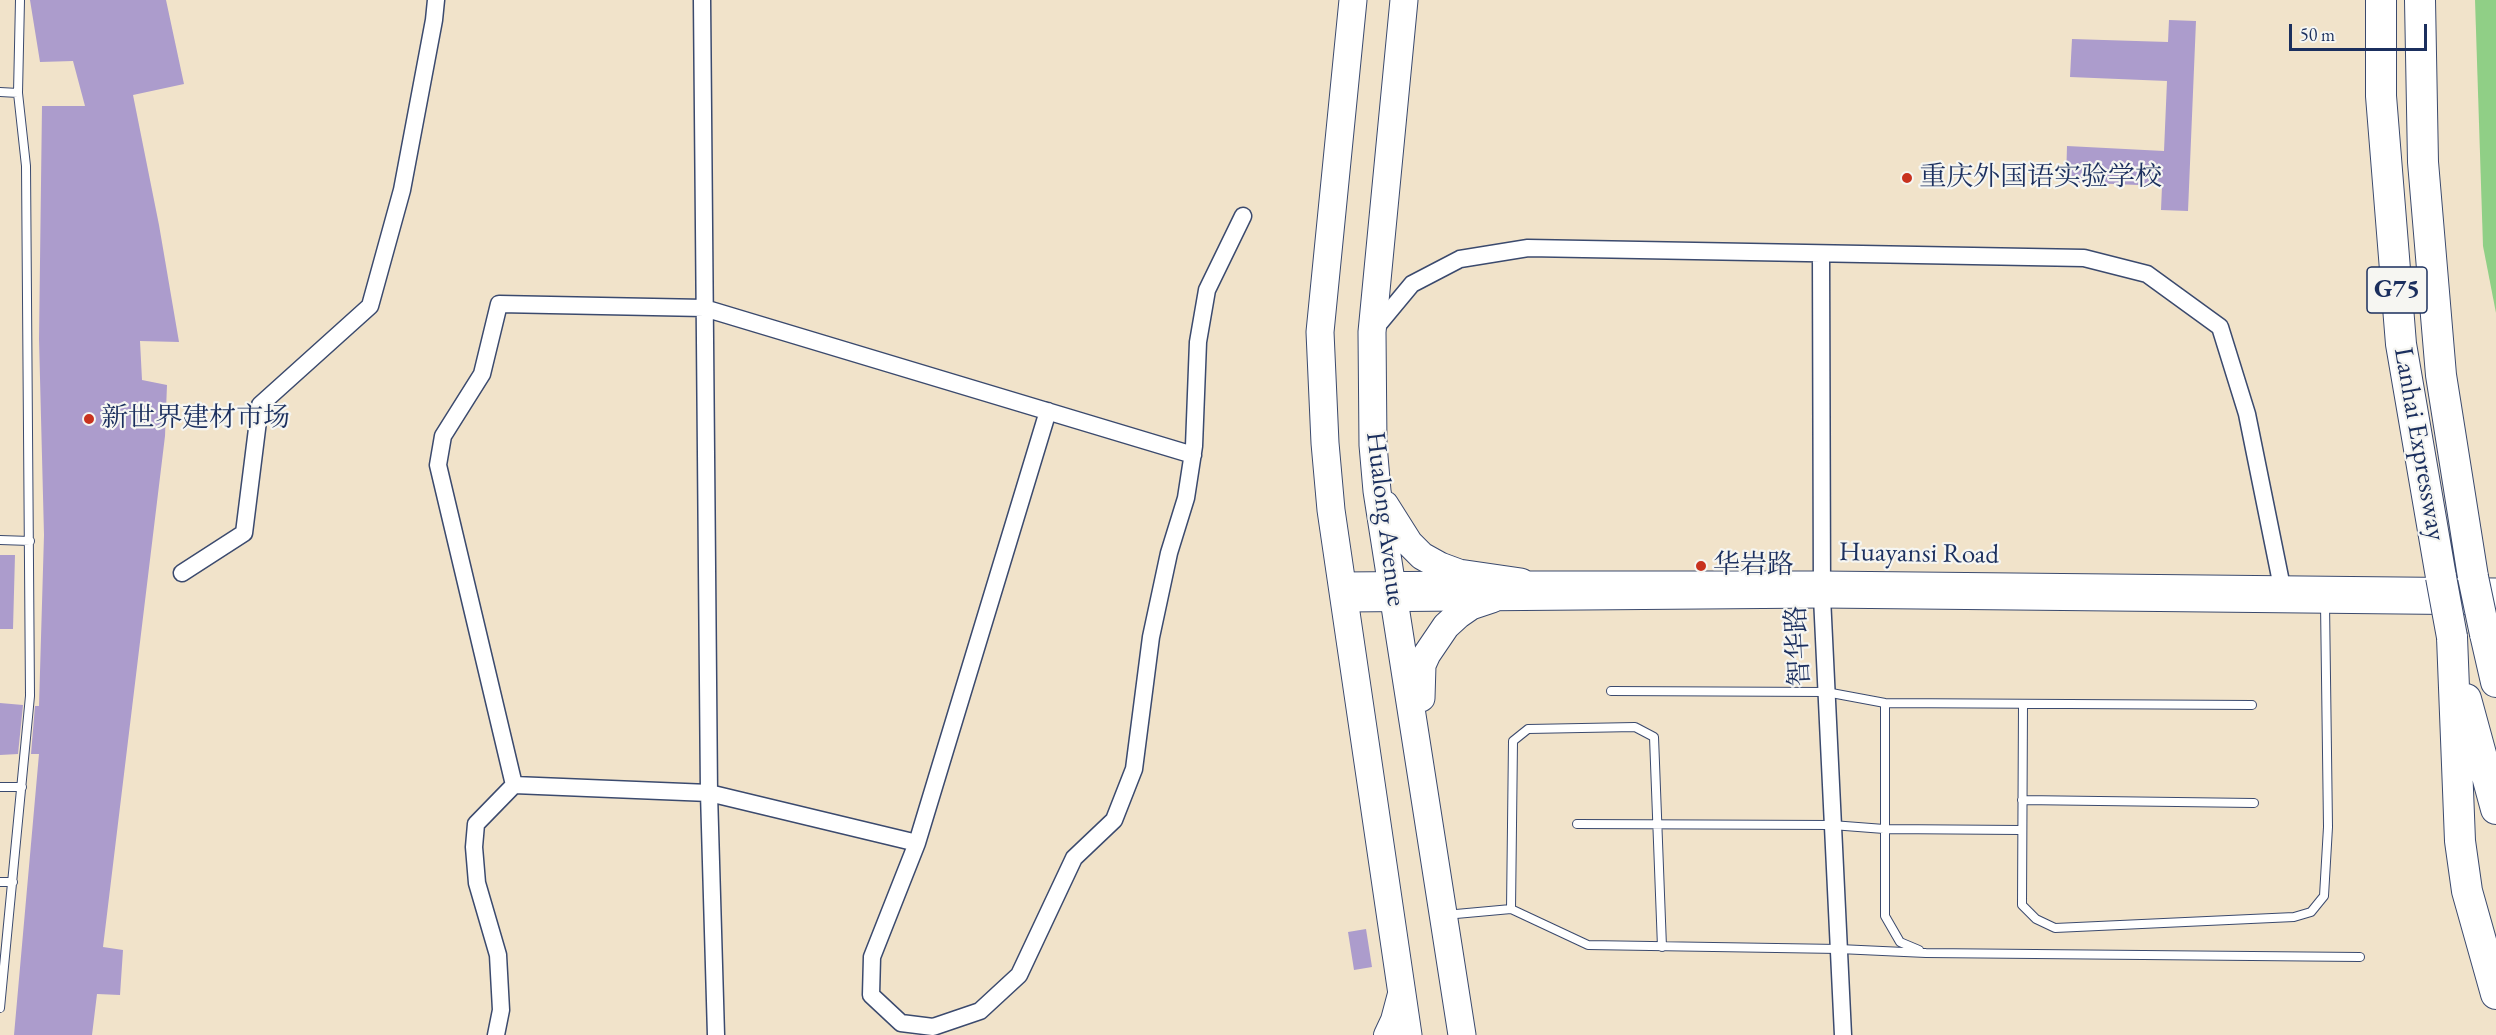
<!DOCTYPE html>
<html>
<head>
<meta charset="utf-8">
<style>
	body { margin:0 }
	#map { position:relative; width:2496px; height:1035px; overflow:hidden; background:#f1e3ca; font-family:"EB Garamond",serif }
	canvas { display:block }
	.scale { position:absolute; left:2289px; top:24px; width:138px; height:27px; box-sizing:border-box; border:3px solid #1b2f5e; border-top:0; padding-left:8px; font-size:18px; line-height:21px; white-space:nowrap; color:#1b2f5e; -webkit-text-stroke:4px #f6f6f2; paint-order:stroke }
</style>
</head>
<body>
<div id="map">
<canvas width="2496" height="1035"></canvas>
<div class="scale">50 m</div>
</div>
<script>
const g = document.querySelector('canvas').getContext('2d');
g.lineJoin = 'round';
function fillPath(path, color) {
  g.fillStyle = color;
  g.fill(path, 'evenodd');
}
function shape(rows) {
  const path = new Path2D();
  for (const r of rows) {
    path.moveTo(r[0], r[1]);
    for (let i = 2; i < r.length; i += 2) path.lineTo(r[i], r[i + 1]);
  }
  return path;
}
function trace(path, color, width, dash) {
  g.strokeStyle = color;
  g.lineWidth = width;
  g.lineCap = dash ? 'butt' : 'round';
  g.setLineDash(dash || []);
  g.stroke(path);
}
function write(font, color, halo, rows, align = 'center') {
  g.font = font + ' "EB Garamond","Noto Serif SC",serif';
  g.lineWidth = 4.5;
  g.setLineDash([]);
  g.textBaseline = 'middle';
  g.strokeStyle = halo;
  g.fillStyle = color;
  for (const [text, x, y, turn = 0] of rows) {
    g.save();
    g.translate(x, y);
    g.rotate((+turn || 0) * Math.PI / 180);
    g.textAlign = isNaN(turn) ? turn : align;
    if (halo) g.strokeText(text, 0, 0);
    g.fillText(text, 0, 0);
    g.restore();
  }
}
fillPath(shape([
	[2475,0,2496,0,2496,313,2483,246]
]), '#90cf86');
fillPath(shape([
	[30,0,166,0,184,84,133,95,159,225,179,342,140,341,142,380,167,385,165,436,103,947,123,950,120,995,97,994,92,1035,14,1035,39,754,31,754,35,706,39,706,44,535,39,339,42,106,85,106,73,61,40,62],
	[2169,20,2196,21,2188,211,2161,210,2162,186,2066,182,2067,146,2164,151,2167,81,2070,77,2072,39,2168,42],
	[0,555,15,555,13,629,0,629],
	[0,703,23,705,18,754,0,755],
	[1366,929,1372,967,1354,970,1348,932]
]), '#ac9ccc');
const service = shape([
	[0,92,18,93],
	[0,540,30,541],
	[1611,691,1826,692,1885,703,2252,705],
	[1885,703,1885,916,1900,942,1919,950],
	[2023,704,2022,905,2036,919,2055,928,2294,917,2311,912,2324,896,2328,827,2325,603],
	[0,787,22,787],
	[2022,800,2254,803],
	[1577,824,1832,825,1884,829,2021,830],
	[0,882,13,882],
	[1511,909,1513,741,1528,729,1635,727,1654,737,1662,947],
	[1445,915,1511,909,1588,945,1839,949,1926,953,2360,957],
	[0,1008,30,696,26,166,18,93,20,0]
]);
const minor = shape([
	[702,0,709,793,716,1035],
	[1821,254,1822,597,1843,1035],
	[1373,331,1412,284,1460,259,1528,248,2084,258,2147,274,2220,327,2247,414,2282,587],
	[1048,411,917,843,872,957,871,995,901,1023,933,1027,980,1011,1019,975,1074,858,1114,820,1134,769,1151,637,1169,553,1186,498,1194,446,1198,342,1207,290,1243,216],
	[182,573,244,533,260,405,370,306,402,190,434,20,436,0],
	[514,785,438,465,443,436,482,374,499,304,704,308,1193,455],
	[496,1035,501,1010,498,955,477,883,474,847,476,824,514,785,709,793,917,843]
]);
const tertiary = shape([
	[1507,582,1821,582,2496,589],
	[1341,583,1472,582],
	[1344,601,1822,597,2496,604]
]);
const secondary = shape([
	[1386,1035,1393,1020,1401,990]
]);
const primary = shape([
	[1353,0,1320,332,1325,443,1331,510,1408,1035],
	[1404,0,1372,332,1373,445,1377,491,1462,1035],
	[1385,505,1409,543,1422,556,1440,566,1459,573,1521,582],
	[1421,698,1422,665,1427,654,1446,626,1458,615,1471,606,1492,599]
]);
const motorway = shape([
	[2381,0,2381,96,2401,344,2441,577],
	[2420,0,2423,162,2441,375,2473,577],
	[2485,634,2496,682],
	[2452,637,2460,841,2467,891,2496,994],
	[2466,699,2496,809]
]);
trace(service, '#3b4a6e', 10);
trace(minor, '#3b4a6e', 19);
trace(tertiary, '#3b4a6e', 23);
trace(secondary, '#3b4a6e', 26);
trace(primary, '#3b4a6e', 29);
trace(motorway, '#3b4a6e', 32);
trace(service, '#fff', 8);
trace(minor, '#fff', 16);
trace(tertiary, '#fff', 21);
trace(secondary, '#fff', 24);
trace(primary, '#fff', 27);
trace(motorway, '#fff', 30);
const motorwayBridge = shape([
	[2441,577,2452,637],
	[2473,577,2485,634]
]);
trace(motorwayBridge, '#3b4a6e', 32, []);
trace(motorwayBridge, '#fff', 30);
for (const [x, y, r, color] of [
	[1907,178,6,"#c8321e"],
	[89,419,6,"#c8321e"],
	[1701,566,6,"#c8321e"]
]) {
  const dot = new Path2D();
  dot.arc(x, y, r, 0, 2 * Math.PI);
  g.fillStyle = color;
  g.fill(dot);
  trace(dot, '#f6f6f2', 2);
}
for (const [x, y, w] of [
	[2397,290,60]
]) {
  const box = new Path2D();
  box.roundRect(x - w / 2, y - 23, w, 46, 4.5);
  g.fillStyle = '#f6f6f2';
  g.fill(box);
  trace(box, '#1b2f5e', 1.5);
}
write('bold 26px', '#1b2f5e', null, [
	["G75",2397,290]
]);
write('27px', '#1b2f5e', '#f6f6f2', [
	["重庆外国语实验学校",1919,178],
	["新世界建材市场",101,419],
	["华岩路",1713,566]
], 'left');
write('27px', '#1b2f5e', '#f6f6f2', [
	["Lanhai Expressway",2419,444,80],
	["Hualong Avenue",1385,519,83],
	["Huayansi Road",1919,554,1],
	["智华路",1799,646,-93]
]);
</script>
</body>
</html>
